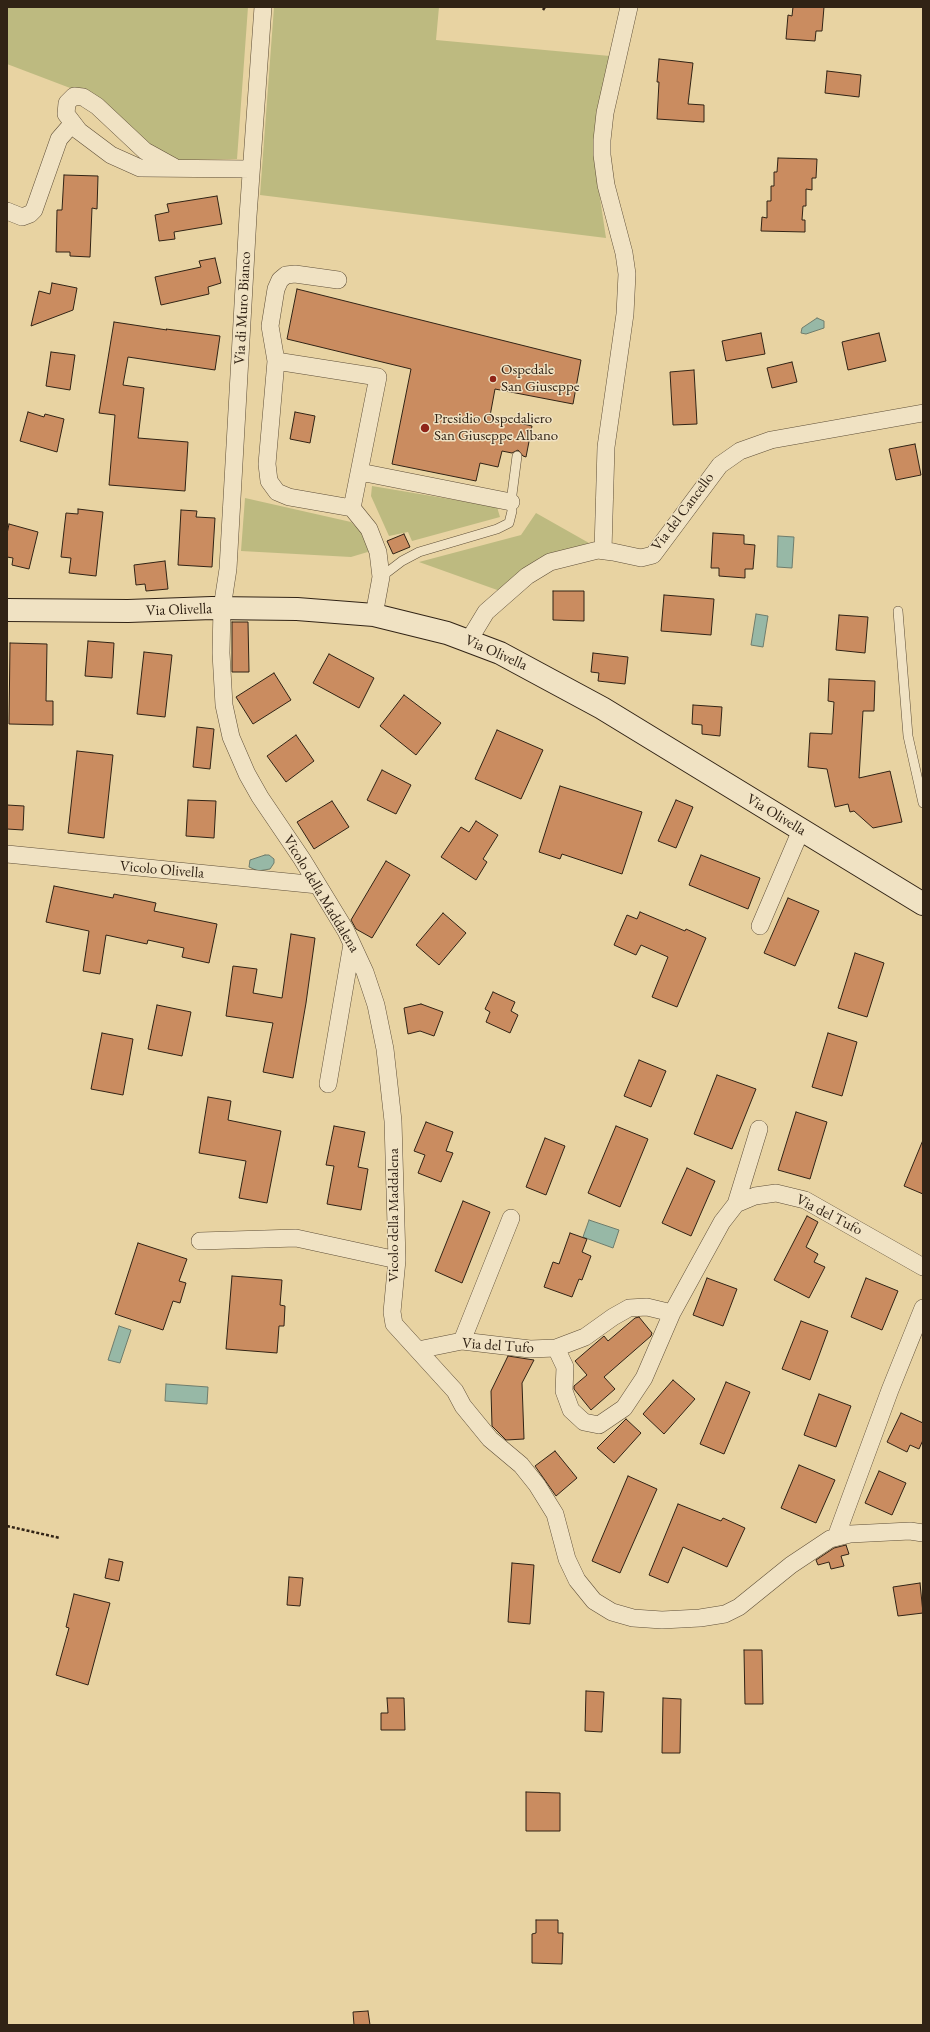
<!DOCTYPE html>
<html>
<head>
<meta charset="utf-8">
<style>
	body { margin:0 }
	#map { position:relative; width:930px; height:2032px; overflow:hidden; background:#e8d3a2; font-family:"EB Garamond",serif }
	canvas { display:block }
	.frame { position:absolute; inset:0; border:8px solid #312315; pointer-events:none }
</style>
</head>
<body>
<div id="map">
<canvas width="930" height="2032"></canvas>
<div class="frame"></div>
</div>
<script>
const g = document.querySelector('canvas').getContext('2d');
g.lineJoin = 'round';
function fillPath(path, color) {
  g.fillStyle = color;
  g.fill(path, 'evenodd');
}
function shape(rows) {
  const path = new Path2D();
  for (const r of rows) {
    path.moveTo(r[0], r[1]);
    for (let i = 2; i < r.length; i += 2) path.lineTo(r[i], r[i + 1]);
  }
  return path;
}
function trace(path, color, width, dash) {
  g.strokeStyle = color;
  g.lineWidth = width;
  g.lineCap = dash ? 'butt' : 'round';
  g.setLineDash(dash || []);
  g.stroke(path);
}
function write(font, color, halo, rows, align = 'center') {
  g.font = font + ' "EB Garamond",serif';
  g.lineWidth = 3;
  g.setLineDash([]);
  g.textBaseline = 'middle';
  g.strokeStyle = halo;
  g.fillStyle = color;
  for (const [text, x, y, turn = 0] of rows) {
    g.save();
    g.translate(x, y);
    g.rotate((+turn || 0) * Math.PI / 180);
    g.textAlign = isNaN(turn) ? turn : align;
    if (halo) g.strokeText(text, 0, 0);
    g.fillText(text, 0, 0);
    g.restore();
  }
}
fillPath(shape([
	[7,7,248,7,237,159,173,160,162,155,78,91,7,64],
	[274,7,439,7,436,40,610,56,595,165,606,238,260,195],
	[372,486,497,507,500,517,412,541,408,532,389,536,371,496],
	[245,498,351,522,361,532,371,551,351,557,241,551],
	[536,513,589,543,539,558,500,591,419,562,521,535]
]), '#bdba80');
const water = shape([
	[817,318,824,321,824,328,806,334,801,333,802,328,817,318],
	[778,536,794,537,792,568,777,567,778,536],
	[756,614,768,616,763,647,751,645,756,614],
	[265,855,269,855,274,859,274,863,270,869,258,871,249,867,250,860,265,855],
	[589,1220,619,1230,613,1248,583,1237,589,1220],
	[119,1326,131,1330,120,1363,108,1360,119,1326],
	[166,1384,208,1387,207,1404,165,1401,166,1384]
]);
fillPath(water, '#97b8a6');
trace(water, '#6e7c6c', 1);
const building = shape([
	[793,7,824,7,822,31,816,31,815,41,786,39,788,15,792,16,793,7],
	[659,59,693,63,688,104,704,105,704,122,657,119,659,82,657,82,659,59],
	[827,71,861,75,859,97,825,93,827,71],
	[778,158,817,159,816,178,812,178,812,190,806,189,806,206,803,206,802,220,805,220,805,232,761,231,762,217,767,218,767,201,771,201,771,186,774,186,774,172,777,172,778,158],
	[64,175,98,176,97,209,92,208,90,257,70,256,70,252,56,252,57,210,62,210,64,175],
	[217,196,222,224,174,232,175,239,159,241,155,215,169,212,167,204,217,196],
	[215,258,221,283,208,287,209,294,161,305,155,277,201,267,199,261,215,258],
	[52,283,77,288,73,310,31,326,39,291,50,294,52,283],
	[297,289,581,360,573,404,495,389,490,416,532,426,526,457,523,456,518,450,512,453,502,451,498,467,480,463,476,481,392,464,411,369,287,339,297,289],
	[114,322,167,330,166,329,220,336,215,370,128,357,123,385,144,388,138,438,188,442,185,491,109,485,115,415,99,413,114,322],
	[761,333,765,354,726,361,722,341,761,333],
	[879,333,886,361,848,370,842,342,879,333],
	[51,352,75,355,70,390,46,386,51,352],
	[792,362,797,382,772,388,767,368,792,362],
	[694,370,697,424,673,425,670,372,694,370],
	[28,412,44,417,45,414,64,419,57,452,20,441,28,412],
	[295,412,315,416,310,443,290,439,295,412],
	[915,444,921,475,896,480,889,449,915,444],
	[78,509,103,512,96,576,69,573,71,558,61,557,66,513,78,514,78,509],
	[181,510,197,511,196,517,215,518,212,567,178,565,181,510],
	[9,524,38,532,29,569,12,565,13,558,7,557,7,534,9,524],
	[713,533,744,535,744,544,755,545,753,569,745,569,745,578,719,576,719,568,711,568,713,533],
	[404,534,410,547,393,554,387,541,404,534],
	[165,561,168,589,146,591,145,584,136,585,134,565,165,561],
	[553,591,584,591,584,621,553,620,553,591],
	[664,595,714,599,711,635,661,631,664,595],
	[839,615,868,617,865,653,836,650,839,615],
	[232,622,248,622,249,672,232,672,232,622],
	[88,641,114,643,112,678,85,676,88,641],
	[10,643,47,644,46,701,53,701,53,725,9,724,10,643],
	[144,652,172,655,165,717,137,714,144,652],
	[593,653,628,657,625,684,598,681,599,673,591,672,593,653],
	[329,654,374,678,359,708,313,683,329,654],
	[274,673,291,700,253,724,236,697,274,673],
	[829,679,875,681,874,711,863,711,859,778,890,771,902,822,873,828,854,811,850,812,848,804,835,807,827,769,808,767,810,733,832,734,834,702,828,701,829,679],
	[404,695,441,723,416,755,380,726,404,695],
	[693,705,722,707,720,736,702,734,702,725,692,724,693,705],
	[197,727,214,729,210,769,193,767,197,727],
	[497,730,543,750,521,799,475,779,497,730],
	[296,735,314,761,286,782,267,756,296,735],
	[77,751,113,755,104,838,68,833,77,751],
	[382,770,411,785,396,814,367,800,382,770],
	[560,786,642,812,622,874,562,854,560,859,539,852,560,786],
	[188,800,216,801,214,838,186,836,188,800],
	[676,800,693,807,676,848,658,841,676,800],
	[332,801,349,827,314,849,297,822,332,801],
	[7,805,24,806,23,830,7,829,7,805],
	[476,821,498,835,483,859,487,862,476,880,441,857,461,827,469,832,476,821],
	[701,855,760,878,748,909,689,885,701,855],
	[386,861,410,875,372,938,356,929,351,920,386,861],
	[54,886,113,898,114,894,156,903,154,911,217,924,209,963,182,957,184,948,148,940,147,944,106,935,100,974,83,971,89,931,46,922,54,886],
	[788,898,819,911,795,966,764,953,788,898],
	[640,912,685,931,686,929,706,938,677,1007,652,997,668,957,641,945,636,955,614,945,627,915,637,919,640,912],
	[443,913,466,933,439,965,416,945,443,913],
	[291,934,315,938,306,1003,293,1078,263,1072,273,1023,226,1016,233,966,257,969,253,993,282,998,291,934],
	[855,953,884,963,867,1017,838,1008,855,953],
	[493,992,515,1002,511,1011,518,1015,510,1033,486,1022,490,1012,485,1009,493,992],
	[421,1004,443,1012,434,1036,420,1031,408,1034,404,1008,421,1004],
	[157,1005,191,1012,182,1056,148,1049,157,1005],
	[102,1033,133,1039,123,1095,91,1089,102,1033],
	[828,1033,857,1042,842,1096,812,1087,828,1033],
	[639,1060,666,1071,651,1107,624,1096,639,1060],
	[717,1075,756,1089,732,1149,694,1134,717,1075],
	[208,1097,231,1101,228,1120,281,1131,267,1203,239,1198,246,1161,199,1153,208,1097],
	[796,1112,827,1122,810,1179,778,1170,796,1112],
	[426,1122,453,1132,446,1151,453,1153,441,1182,418,1173,425,1155,414,1151,426,1122],
	[334,1126,365,1132,358,1167,368,1169,361,1210,327,1204,334,1166,326,1165,334,1126],
	[616,1126,648,1139,620,1207,588,1193,616,1126],
	[545,1138,565,1146,546,1195,526,1187,545,1138],
	[923,1140,923,1194,904,1186,923,1140],
	[687,1168,715,1181,691,1236,662,1223,687,1168],
	[463,1201,490,1212,462,1283,435,1271,463,1201],
	[807,1216,818,1222,806,1247,818,1254,814,1262,825,1267,809,1298,774,1280,807,1216],
	[570,1233,587,1239,582,1252,591,1256,582,1280,579,1279,572,1297,544,1287,553,1262,559,1264,570,1233],
	[138,1243,187,1259,179,1281,186,1283,180,1303,173,1301,163,1330,115,1314,138,1243],
	[232,1276,282,1280,280,1305,285,1306,284,1326,279,1326,277,1353,226,1349,232,1276],
	[707,1278,737,1289,723,1326,693,1315,707,1278],
	[866,1278,898,1291,882,1330,851,1317,866,1278],
	[639,1317,652,1333,651,1336,604,1377,615,1389,591,1410,574,1389,574,1386,587,1375,575,1361,604,1336,608,1341,635,1318,639,1317],
	[801,1321,828,1331,810,1380,782,1369,801,1321],
	[508,1356,534,1360,522,1383,524,1439,506,1440,492,1426,491,1391,508,1356],
	[673,1380,695,1399,664,1434,643,1414,673,1380],
	[726,1382,750,1392,724,1454,700,1444,726,1382],
	[819,1394,851,1406,836,1447,804,1435,819,1394],
	[901,1413,923,1423,923,1440,919,1449,910,1445,907,1452,887,1442,901,1413],
	[626,1419,641,1433,614,1463,597,1448,626,1419],
	[555,1451,577,1478,556,1496,535,1466,555,1451],
	[799,1465,835,1480,816,1523,781,1508,799,1465],
	[879,1471,906,1483,892,1515,865,1503,879,1471],
	[628,1476,657,1489,620,1573,592,1561,628,1476],
	[678,1504,721,1521,723,1518,745,1528,727,1567,683,1547,668,1583,649,1575,678,1504],
	[846,1545,849,1554,841,1556,844,1566,831,1569,829,1562,818,1565,816,1560,834,1548,846,1545],
	[109,1559,123,1562,119,1581,105,1578,109,1559],
	[512,1563,534,1565,530,1624,508,1622,512,1563],
	[289,1577,303,1578,300,1606,287,1605,289,1577],
	[920,1583,923,1613,898,1616,893,1587,920,1583],
	[74,1594,110,1603,88,1685,56,1675,69,1628,66,1627,74,1594],
	[744,1650,762,1650,763,1704,745,1704,744,1650],
	[586,1691,604,1692,602,1732,585,1731,586,1691],
	[387,1698,404,1698,405,1730,381,1730,381,1713,388,1713,387,1698],
	[663,1698,681,1699,680,1753,662,1753,663,1698],
	[526,1792,560,1793,560,1831,526,1831,526,1792],
	[536,1920,558,1920,558,1933,563,1933,562,1964,532,1963,532,1934,536,1933,536,1920],
	[368,2011,370,2025,354,2025,353,2012,368,2011]
]);
fillPath(building, '#ca8c60');
trace(building, '#312315', 1);
const service = shape([
	[381,577,402,561,419,552,497,529,509,523,512,511,511,502,517,456],
	[898,611,908,736,923,803]
]);
const minor = shape([
	[263,7,248,216,228,569,222,608,221,653,224,705,231,737,247,774,260,797,302,859,346,931,365,972,376,1005,385,1049,393,1121,397,1260,392,1312,394,1324,455,1391,463,1406,490,1439,521,1465,537,1485,555,1514,567,1559,577,1580,594,1601,612,1612,633,1618,662,1620,700,1618,725,1614,739,1607,791,1565,830,1539,850,1534,910,1531,923,1533],
	[174,167,145,151,97,106,83,97,74,96,67,103,66,114,79,131,111,155,140,168,251,169],
	[7,211,22,217,30,214,34,210,59,139,72,124],
	[276,361,270,326,276,289,280,280,286,275,295,274,338,280],
	[360,472,511,502],
	[352,508,289,497,277,492,269,481,267,464,276,361,378,377,352,508,369,529,378,552,381,577,374,615],
	[603,550,606,447,625,314,627,274,624,253,606,185,602,155,602,140,605,113,629,7],
	[469,640,486,612,527,576,550,562,598,550,613,552,641,558,653,555,720,465,740,451,771,440,923,413],
	[7,854,318,885],
	[760,926,801,830],
	[328,1084,352,944],
	[736,1204,759,1129],
	[200,1241,296,1238,397,1260],
	[462,1341,511,1218],
	[556,1348,565,1367,564,1391,571,1410,584,1422,599,1425,624,1408,644,1378,672,1313,722,1222,736,1204,755,1196,776,1193,805,1200,923,1267],
	[418,1350,462,1341,530,1349,556,1348,585,1337,613,1317,629,1308,647,1307,672,1313],
	[836,1537,890,1390,923,1308]
]);
const secondary = shape([
	[7,610,128,611,212,608,297,609,374,615,447,633,500,653,602,708,923,904]
]);
trace(service, '#5f4f38', 10);
trace(minor, '#5f4f38', 18);
trace(secondary, '#312315', 24);
trace(shape([
	[543,10,545,7],
	[7,1526,60,1538]
]), '#312315', 2.5, [3, 2]);
trace(service, '#f0e2c3', 9);
trace(minor, '#f0e2c3', 17);
trace(secondary, '#f0e2c3', 22);
for (const [x, y, r, color] of [
	[493,379,4,"#8f2418"],
	[425,428,5,"#8f2418"]
]) {
  const dot = new Path2D();
  dot.arc(x, y, r, 0, 2 * Math.PI);
  g.fillStyle = color;
  g.fill(dot);
  trace(dot, '#f0e2c3', 1.5);
}
write('15px', '#312315', '#f0e2c3', [
	["Via di Muro Bianco",243,308,-87],
	["Via del Cancello",683,512,-53],
	["Via Olivella",179,610,-2],
	["Via Olivella",496,653,24],
	["Via Olivella",776,815,31],
	["Vicolo Olivella",162,870,5],
	["Vicolo della Maddalena",321,894,59],
	["Vicolo della Maddalena",394,1215,-90],
	["Via del Tufo",829,1215,27],
	["Via del Tufo",498,1346,4]
]);
write('15px', '#312315', '#f0e2c3', [
	["Ospedale",501,370],
	["San Giuseppe",501,387],
	["Presidio Ospedaliero",434,419],
	["San Giuseppe Albano",434,436]
], 'left');
</script>
</body>
</html>
